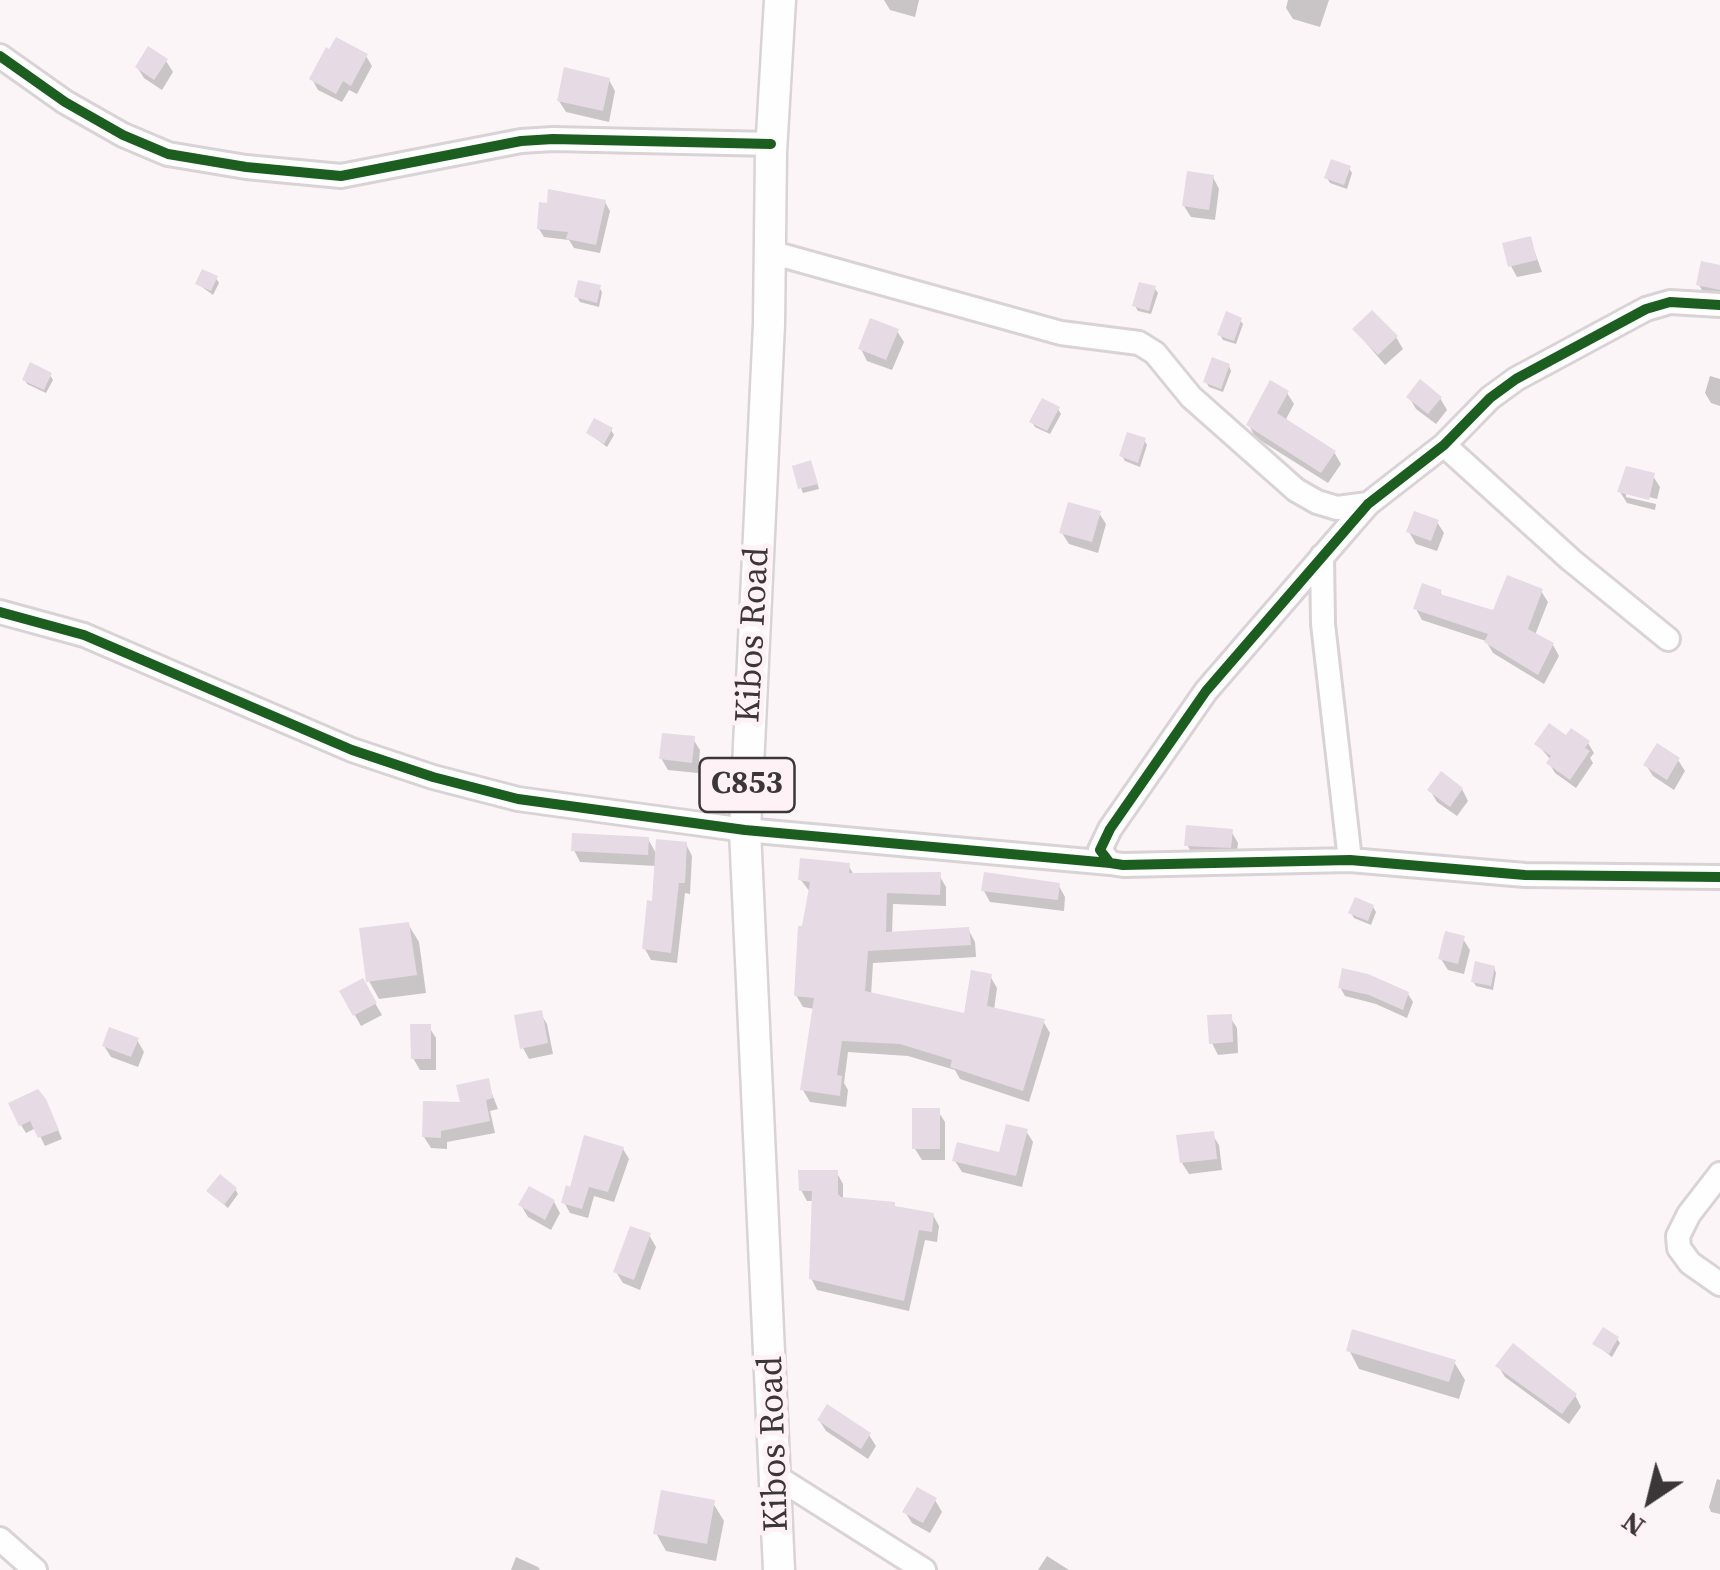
<!DOCTYPE html>
<html>
<head>
<meta charset="utf-8">
<style>
	body { margin:0 }
	#map { position:relative; width:1720px; height:1570px; overflow:hidden; background:#fcf5f8; font-family:"Source Serif 4",serif }
	canvas { display:block }
	.north { position:absolute; left:1600px; top:1450px; width:100px; height:100px; -webkit-text-stroke:8px #fff2f7; paint-order:stroke; rotate:215deg; font-size:28px; font-weight:700; line-height:40px; text-align:center; color:#3b3638 }
	.north::after { content:''; display:block; margin:auto; width:35px; height:45px; background:#3b3638; clip-path:polygon(50% 0,100% 100%,50% 72%,0 100%) }
</style>
</head>
<body>
<div id="map">
<canvas width="1720" height="1570"></canvas>
<div class="north">N</div>
</div>
<script>
const g = document.querySelector('canvas').getContext('2d');
g.lineJoin = 'round';
function fillPath(path, color) {
  g.fillStyle = color;
  g.fill(path, 'evenodd');
}
function shape(rows) {
  const path = new Path2D();
  for (const r of rows) {
    path.moveTo(r[0], r[1]);
    for (let i = 2; i < r.length; i += 2) path.lineTo(r[i], r[i + 1]);
  }
  return path;
}
function trace(path, color, width, dash) {
  g.strokeStyle = color;
  g.lineWidth = width;
  g.lineCap = dash ? 'butt' : 'round';
  g.setLineDash(dash || []);
  g.stroke(path);
}
function write(font, color, halo, rows, align = 'center') {
  g.font = font + ' "Source Serif 4",serif';
  g.lineWidth = 10;
  g.setLineDash([]);
  g.textBaseline = 'middle';
  g.strokeStyle = halo;
  g.fillStyle = color;
  for (const [text, x, y, turn = 0] of rows) {
    g.save();
    g.translate(x, y);
    g.rotate((+turn || 0) * Math.PI / 180);
    g.textAlign = isNaN(turn) ? turn : align;
    if (halo) g.strokeText(text, 0, 0);
    g.fillText(text, 0, 0);
    g.restore();
  }
}
fillPath(shape([
	[884,0,919,0,915,17,890,10],
	[1288,0,1329,0,1320,27,1293,19,1286,8],
	[366,56,372,66,357,94,349,90,342,102,318,90,312,79],
	[166,61,173,72,162,90,144,78,137,67],
	[609,80,615,91,609,122,566,112,559,101],
	[1349,168,1352,173,1347,189,1330,183,1327,178],
	[1213,177,1219,189,1215,220,1191,217,1184,206],
	[605,202,610,211,600,253,574,248,569,240,544,237,539,229],
	[1530,239,1542,272,1517,277,1511,266],
	[1720,268,1720,299,1706,297,1699,285],
	[216,278,219,283,213,295,198,284],
	[599,287,602,292,599,307,580,302,577,297],
	[1155,289,1158,293,1151,314,1138,311,1135,306],
	[1240,320,1243,324,1236,344,1223,340,1220,335],
	[1355,330,1396,337,1403,349,1385,365],
	[897,331,904,342,892,370,867,361,861,349],
	[1229,366,1231,371,1223,392,1209,387,1206,382],
	[50,375,53,380,46,393,27,384,25,380],
	[1710,376,1720,379,1720,406,1711,403,1705,393],
	[1287,393,1294,404,1285,421,1334,452,1341,464,1328,483,1255,437,1249,425],
	[1409,397,1440,398,1447,410,1436,424,1416,409],
	[1058,409,1061,414,1050,434,1035,427,1032,422],
	[611,430,614,435,607,447,588,433],
	[1144,440,1147,445,1140,467,1125,461,1122,456],
	[813,468,819,489,803,493,801,488],
	[1653,476,1660,487,1657,499,1626,491,1626,497,1656,504,1655,510,1627,503,1620,492],
	[1099,513,1106,524,1098,553,1069,544,1062,533],
	[1437,522,1444,533,1437,551,1416,544,1409,532],
	[1541,591,1548,602,1535,635,1553,645,1559,656,1544,684,1493,653,1486,641,1422,620,1416,609,1440,592,1443,597,1495,613],
	[1567,738,1588,743,1594,753,1590,758,1593,763,1576,788,1555,773,1549,763,1551,760,1537,744],
	[693,739,700,750,698,773,668,770,661,758],
	[1678,760,1685,771,1674,790,1653,776,1646,765],
	[1462,789,1468,801,1457,816,1437,802,1430,790],
	[1231,831,1238,843,1236,858,1194,856,1187,845],
	[648,839,657,855,686,844,692,856,690,894,685,893,677,963,651,960,645,949,654,903,657,866,580,862,574,850],
	[848,865,854,875,939,875,946,887,946,906,893,904,892,934,968,929,975,942,976,957,873,963,871,995,966,1016,990,976,997,988,994,1010,1043,1021,1050,1033,1029,1102,960,1079,955,1070,908,1056,848,1052,844,1083,848,1090,846,1107,810,1102,803,1090,815,1009,803,1007,796,995,810,892,801,880],
	[1059,886,1065,897,1064,911,990,902,984,891],
	[1373,907,1376,912,1371,925,1354,918,1351,913],
	[408,924,419,942,426,993,379,999,369,981],
	[1463,939,1470,950,1464,974,1448,970,1441,959],
	[1494,968,1496,973,1493,990,1476,986,1473,981],
	[362,981,382,1015,361,1026,342,992],
	[1340,987,1408,994,1413,1002,1407,1018,1376,1004,1345,996],
	[540,1013,547,1024,553,1054,529,1059,523,1048],
	[1230,1017,1237,1028,1238,1053,1218,1055,1212,1043],
	[429,1027,436,1038,436,1070,420,1070,413,1058],
	[137,1040,144,1052,138,1067,111,1057,104,1046],
	[487,1081,498,1109,490,1111,495,1133,447,1142,447,1149,431,1148,424,1137],
	[50,1111,62,1139,45,1146,36,1128,26,1133,21,1125],
	[938,1111,945,1122,945,1160,922,1160,915,1149],
	[1026,1131,1033,1142,1022,1187,962,1172,955,1161,1001,1155],
	[1212,1134,1219,1145,1222,1170,1189,1174,1182,1163],
	[623,1149,629,1159,614,1202,594,1196,588,1218,570,1213,564,1202],
	[837,1173,843,1184,843,1200,894,1204,897,1209,933,1215,939,1226,937,1242,925,1240,909,1311,817,1290,811,1278,814,1201,807,1201,801,1190],
	[235,1189,238,1194,228,1208,209,1191],
	[554,1202,560,1213,551,1230,528,1217,521,1205],
	[649,1235,656,1247,640,1290,623,1283,616,1272],
	[1617,1339,1620,1343,1612,1357,1595,1344],
	[1349,1350,1454,1362,1465,1380,1459,1399,1359,1369],
	[1498,1366,1575,1395,1581,1407,1569,1424,1505,1377],
	[819,1420,869,1435,876,1446,868,1459,826,1431],
	[1717,1479,1720,1480,1720,1514,1711,1512,1709,1507],
	[935,1500,942,1512,930,1533,912,1523,905,1512],
	[713,1503,724,1521,716,1561,666,1551,656,1533],
	[1047,1556,1069,1570,1038,1570],
	[516,1557,538,1567,540,1570,511,1570]
]), '#0003');
fillPath(shape([
	[336,37,368,54,351,86,343,81,336,94,309,79,326,47,329,49],
	[148,46,168,59,154,80,135,67],
	[564,67,610,78,603,111,557,101],
	[1331,159,1351,166,1344,185,1324,178],
	[1187,171,1214,175,1209,210,1182,206],
	[548,189,606,200,596,245,566,239,568,232,537,229,539,202,547,203],
	[1531,236,1537,260,1508,267,1502,243],
	[1701,261,1720,265,1720,290,1696,285],
	[202,269,218,276,211,291,195,284],
	[578,280,601,285,597,303,574,297],
	[1139,282,1156,286,1149,311,1132,306],
	[1372,310,1398,336,1378,355,1352,329],
	[1226,311,1242,318,1234,341,1217,335],
	[870,318,899,329,886,360,858,349],
	[1212,357,1230,364,1221,389,1203,382],
	[30,362,52,373,44,390,22,380],
	[1420,379,1442,397,1428,414,1406,397],
	[1270,380,1289,391,1277,413,1336,451,1321,473,1246,425],
	[1042,398,1060,407,1047,431,1029,422],
	[594,418,613,428,604,444,586,433],
	[1127,432,1146,438,1138,463,1119,456],
	[811,460,818,484,798,489,792,466],
	[1626,466,1655,473,1649,500,1617,492],
	[1068,502,1101,511,1092,542,1059,533],
	[1414,511,1439,520,1431,541,1406,532],
	[1507,575,1543,589,1528,629,1554,643,1538,675,1484,642,1488,634,1413,609,1422,583,1442,590,1440,594,1493,610],
	[1549,723,1566,735,1571,728,1590,741,1585,748,1590,751,1570,780,1546,763,1551,756,1534,744],
	[662,733,695,736,692,763,659,759],
	[1657,743,1680,758,1667,780,1643,765],
	[1441,771,1463,788,1450,807,1427,790],
	[1186,825,1233,829,1231,848,1184,846],
	[572,833,649,837,648,855,571,851],
	[656,839,687,842,685,883,679,883,671,953,642,949,647,900,652,901],
	[800,858,850,863,849,873,941,872,940,895,887,893,886,932,969,927,971,945,868,951,865,991,964,1013,971,970,992,974,987,1006,1045,1019,1023,1091,950,1067,952,1060,900,1044,842,1041,837,1075,842,1076,840,1096,800,1090,814,998,794,996,798,926,802,926,810,882,798,880],
	[984,872,1060,883,1058,900,981,891],
	[1355,897,1374,905,1368,921,1348,913],
	[409,922,417,975,366,982,359,928],
	[1445,931,1465,936,1458,964,1438,959],
	[1475,961,1495,966,1491,986,1471,982],
	[1342,968,1368,974,1409,992,1403,1010,1369,995,1338,988],
	[363,978,377,1003,353,1016,339,991],
	[542,1010,548,1043,520,1049,514,1015],
	[1232,1014,1233,1042,1209,1044,1207,1015],
	[410,1024,431,1024,431,1059,411,1059],
	[109,1027,139,1038,131,1057,102,1046],
	[489,1078,493,1098,486,1100,490,1121,441,1131,441,1138,422,1137,423,1101,460,1102,456,1085],
	[38,1089,46,1099,59,1130,38,1138,30,1121,19,1126,8,1103],
	[912,1108,940,1108,940,1149,912,1149],
	[1006,1124,1028,1129,1016,1176,952,1161,957,1142,999,1152],
	[1214,1131,1217,1159,1180,1163,1176,1135],
	[584,1135,624,1147,608,1192,589,1187,582,1209,561,1203,566,1185,570,1187],
	[798,1170,838,1170,838,1194,841,1197,895,1202,895,1206,934,1213,932,1232,919,1230,904,1301,809,1279,812,1191,799,1191],
	[220,1174,237,1188,224,1205,206,1191],
	[529,1186,555,1200,545,1220,518,1205],
	[630,1226,651,1233,634,1280,613,1272],
	[1603,1327,1619,1337,1609,1354,1592,1344],
	[1352,1329,1456,1360,1449,1382,1346,1351],
	[1513,1343,1577,1394,1562,1414,1495,1366],
	[827,1404,871,1433,861,1449,817,1420],
	[917,1487,937,1498,923,1523,902,1512],
	[661,1490,715,1500,707,1544,653,1534]
]), '#e6dae4');
const minor = shape([
	[0,56,65,102,123,135,168,154,246,167,341,176,521,141,553,139,771,144],
	[770,252,1061,333,1139,343,1155,353,1191,397,1296,490,1317,502,1337,508,1368,504],
	[1720,305,1670,302,1646,309,1516,379,1490,398,1444,445,1368,504,1206,691,1110,829,1100,850,1110,863,1123,865,1350,860,1525,875,1720,877],
	[1444,445,1571,560,1668,639],
	[1322,556,1323,624,1350,860],
	[0,612,84,635,352,750,433,777,518,799,745,830,1110,863],
	[1720,1174,1689,1214,1678,1236,1679,1248,1690,1263,1720,1284],
	[777,1477,924,1570],
	[0,1539,35,1570]
]);
const major = shape([
	[779,1570,745,830,769,324,771,152,780,0]
]);
trace(minor, '#d9d3d5', 28);
trace(major, '#d9d3d5', 35);
trace(minor, '#fffefe', 22);
trace(major, '#fffefe', 30);
trace(shape([
	[0,56,65,102,123,135,168,154,246,167,341,176,521,141,553,139,771,144],
	[1720,305,1670,302,1646,309,1516,379,1490,398,1444,445,1368,504,1206,691,1110,829,1100,850,1110,863,1123,865,1350,860,1525,875,1720,877],
	[0,612,84,635,352,750,433,777,518,799,745,830,1110,863]
]), '#1b5e20', 10);
for (const [x, y, w] of [
	[747,785,95]
]) {
  const box = new Path2D();
  box.roundRect(x - w / 2, y - 27, w, 54, 8);
  g.fillStyle = '#fff2f7';
  g.fill(box);
  trace(box, '#3b3638', 2.5);
}
write('bold 32px', '#3b3638', null, [
	["C853",747,785]
]);
write('35px', '#3b3638', '#fff2f7', [
	["Kibos Road",754,635,-87],
	["Kibos Road",775,1444,-92]
]);
</script>
</body>
</html>
